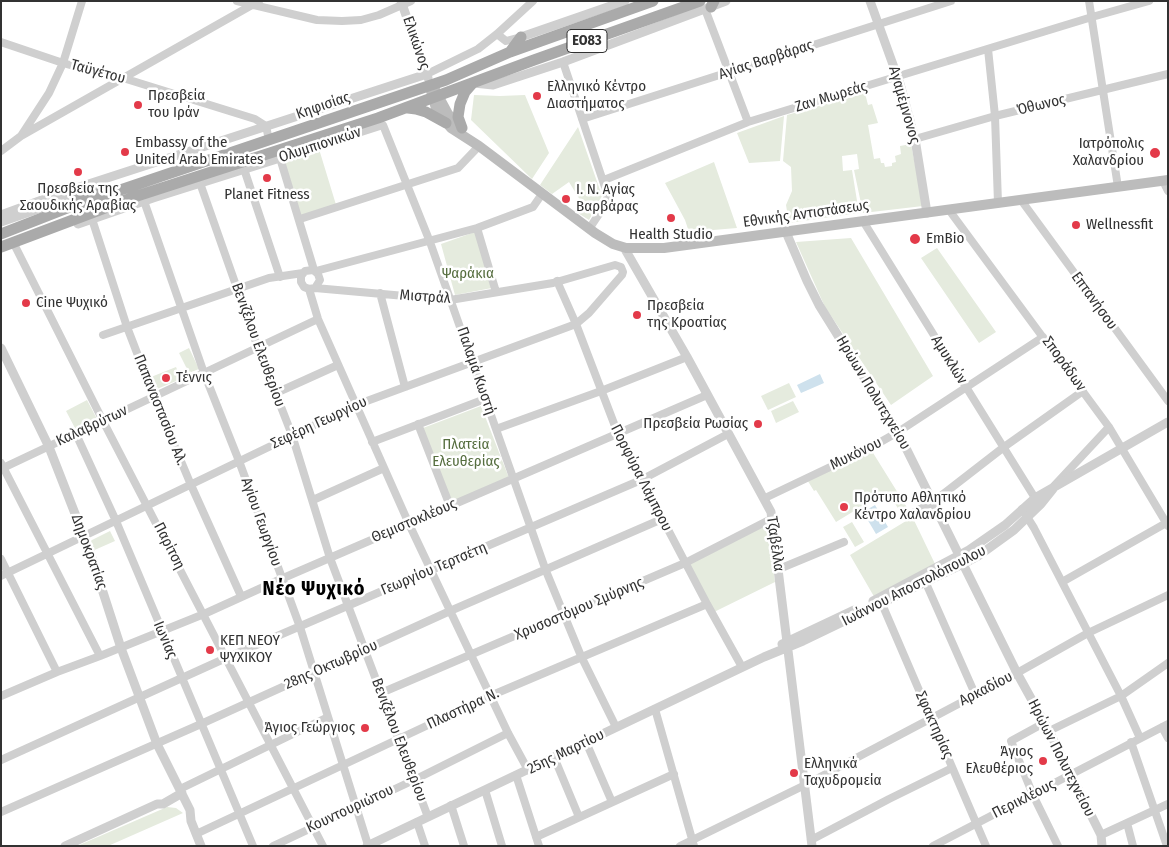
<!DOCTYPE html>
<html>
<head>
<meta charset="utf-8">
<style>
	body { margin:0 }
	#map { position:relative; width:1169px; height:847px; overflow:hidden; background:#fff; font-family:"Fira Sans Condensed",sans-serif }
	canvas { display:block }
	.frame { position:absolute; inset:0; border:2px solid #323232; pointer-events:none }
</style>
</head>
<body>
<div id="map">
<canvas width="1169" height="847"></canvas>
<div class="frame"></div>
</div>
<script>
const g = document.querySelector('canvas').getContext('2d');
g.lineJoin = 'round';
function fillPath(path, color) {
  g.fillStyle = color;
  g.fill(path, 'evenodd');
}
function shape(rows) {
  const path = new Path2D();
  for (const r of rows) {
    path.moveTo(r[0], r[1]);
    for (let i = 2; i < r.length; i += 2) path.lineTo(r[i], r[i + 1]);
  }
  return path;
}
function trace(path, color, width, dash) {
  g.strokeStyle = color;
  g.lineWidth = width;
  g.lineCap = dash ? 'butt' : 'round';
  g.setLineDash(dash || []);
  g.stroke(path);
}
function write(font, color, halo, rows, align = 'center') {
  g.font = font + ' "Fira Sans Condensed",sans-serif';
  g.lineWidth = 5;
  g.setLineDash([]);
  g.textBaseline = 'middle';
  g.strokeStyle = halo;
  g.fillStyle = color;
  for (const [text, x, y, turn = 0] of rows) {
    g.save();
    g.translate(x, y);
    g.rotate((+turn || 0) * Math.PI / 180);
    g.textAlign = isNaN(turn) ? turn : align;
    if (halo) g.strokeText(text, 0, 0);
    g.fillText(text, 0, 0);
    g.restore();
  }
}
fillPath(shape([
	[865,93,868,105,872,104,878,123,868,125,874,159,880,158,881,163,884,163,885,167,892,166,892,163,896,162,895,156,901,154,900,146,911,144,923,206,863,213,854,170,859,169,857,154,842,156,843,171,852,170,859,213,789,223,786,205,792,191,791,167,783,161,787,115],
	[474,95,500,96,525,95,549,153,532,179,471,120],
	[784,116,780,161,749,163,737,133],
	[578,127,602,196,589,220,578,213,585,208,569,182,552,194,540,185],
	[319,149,337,208,300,219,280,158],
	[714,162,737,228,689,232,685,220,665,183],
	[475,232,492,288,455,295,441,244],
	[851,238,933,376,891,405,825,307,796,242],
	[937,248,996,332,979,343,921,258],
	[189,348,199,369,189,373,179,353],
	[176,367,181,379,157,389,151,377],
	[789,383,796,397,768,410,761,396],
	[87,400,97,419,76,430,66,411],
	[793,401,799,412,776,423,771,411],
	[481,406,509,478,452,502,423,428],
	[870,448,911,514,936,566,876,600,850,555,906,521,887,491,836,522,816,490,814,491,806,478],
	[852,522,864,542,855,547,843,527],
	[767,524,775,582,712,613,688,564],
	[110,531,115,541,90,552,86,543],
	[167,807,176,808,183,813,108,846,77,846]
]), '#e5ebde');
fillPath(shape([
	[820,374,824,383,801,393,797,385],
	[875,505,888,527,876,534,863,512]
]), '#cee1ed');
trace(shape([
	[237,1,317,20,342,21,361,20,379,15,411,1],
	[1089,1,1118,187],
	[705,9,748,122],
	[497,34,506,41,521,37],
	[1,42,63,63,109,76,123,78,255,119,266,126,269,140],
	[988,49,995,116,998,203],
	[563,62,608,196,605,205,589,229],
	[427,74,478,49,497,34,533,1],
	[582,119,951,1],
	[21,136,259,1],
	[915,139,995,116,1168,74],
	[1,151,21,136,49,93,63,63,82,1],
	[299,152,383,125,430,242,546,571,581,656,616,727],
	[280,158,314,270],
	[244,169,280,277],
	[604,180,748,122,1092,17,1149,1],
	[1163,181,1168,191],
	[200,183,258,348,292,435,330,558,428,817],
	[1021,200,1168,401],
	[144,201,204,373,239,461,300,627,368,845],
	[949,210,1109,427,1168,526],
	[92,219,127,327,154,397,191,485,241,596],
	[300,219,458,168,479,146],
	[863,221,1035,498],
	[477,228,496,292],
	[15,246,103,421,323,846],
	[316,271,477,228,533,207,542,194],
	[557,281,576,324,618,434,707,604,742,667],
	[309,289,318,319,409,524,508,733,528,770],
	[380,293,405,387],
	[103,335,269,278,303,273],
	[276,393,338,365],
	[418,424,450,506],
	[496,429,601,391,687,357],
	[76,434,116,521,253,846],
	[372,442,485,399],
	[1,463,100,656],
	[1,469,318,319],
	[1054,486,1109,427],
	[765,498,870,448,898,432,1043,337],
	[313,500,384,468],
	[1022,509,1034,528,1121,696,1140,738],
	[911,514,933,502,1004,447,1083,391],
	[1,559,57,672],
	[779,569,844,542],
	[1,576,356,405,576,324,589,313,622,275,623,272,621,267,615,265,553,283,450,300,315,288,309,289,304,287,301,282,301,276,305,271,313,270,318,274,320,280,315,288],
	[925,581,975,694],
	[1062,582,1168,522],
	[882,604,986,846],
	[381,693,685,563,773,518],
	[1,696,57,672,100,656,204,614,281,579,707,395],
	[655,709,694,846],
	[1044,723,1011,741,1033,795,1058,846],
	[1162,727,1168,738],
	[1049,731,1121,696,1168,663],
	[586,742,612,802],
	[1131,742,1167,846],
	[554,757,579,817],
	[1,760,226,658,641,480,728,434],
	[516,775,539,846],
	[180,789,328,717],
	[485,790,502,846],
	[451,805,464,846],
	[1,812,201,724,450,611,662,519],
	[417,822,425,846],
	[1127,823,1133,846],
	[196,834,490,696,707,604],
	[1101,835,1168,804],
	[536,837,674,774],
	[811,840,889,799,952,768],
	[273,846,414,780,508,733],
	[680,846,805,785,1017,673,1088,633,1168,595],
	[933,846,1168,724]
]), '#cfcfcf', 8);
trace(shape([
	[401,1,428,78],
	[870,1,900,84,915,139,927,213],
	[521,37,625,1],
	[474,83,493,85,563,62,726,1],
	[1,215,61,193,427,74],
	[1,222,78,195],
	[78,224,153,198,299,152],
	[786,232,807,281,819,305,898,432,959,555],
	[626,248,626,251,687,357,771,512,812,846],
	[1,348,49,447,90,552,121,648,157,744,190,810,191,821,201,846],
	[963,564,1017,673,1049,731,1101,835,1102,846],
	[873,601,969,550,1005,525,1035,498,1168,422],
	[782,644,854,610],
	[65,846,157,804,163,804,182,793],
	[367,846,764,657,803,641,963,564,978,556,1014,530,1041,504,1053,489]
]), '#cfcfcf', 9);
trace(shape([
	[435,90,448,114,461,127],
	[431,91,437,112,451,128,479,146,595,233,613,244,626,248,664,248,1168,180]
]), '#bcbcbc', 10);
trace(shape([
	[711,7,714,1],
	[510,52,521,37],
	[408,108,416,109,426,112,446,123],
	[462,128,458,117,460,104,465,92,472,84],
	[78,195,97,192],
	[1,234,70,207,446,80,510,52,653,1],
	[1,247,134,197,378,118,534,60,700,1]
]), '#aaa', 11);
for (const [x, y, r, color] of [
	[537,96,5,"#e33a49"],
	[138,105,5,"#e33a49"],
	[125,152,5,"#e33a49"],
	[1155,153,6,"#e33a49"],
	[78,172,5,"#e33a49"],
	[267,178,5,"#e33a49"],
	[566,199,5,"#e33a49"],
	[671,218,5,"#e33a49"],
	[1076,225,5,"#e33a49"],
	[915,239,6,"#e33a49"],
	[26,303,5,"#e33a49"],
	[637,315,5,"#e33a49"],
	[166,378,5,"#e33a49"],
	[758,424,5,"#e33a49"],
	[844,507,5,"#e33a49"],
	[210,650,5,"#e33a49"],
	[365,728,5,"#e33a49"],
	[1043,761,5,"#e33a49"],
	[794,773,5,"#e33a49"]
]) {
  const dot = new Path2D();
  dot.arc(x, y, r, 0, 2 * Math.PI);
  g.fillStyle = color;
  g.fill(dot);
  trace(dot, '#fff', 2);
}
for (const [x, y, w] of [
	[587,41,40]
]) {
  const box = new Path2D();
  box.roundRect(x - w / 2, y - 11.5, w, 23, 4);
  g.fillStyle = '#fff';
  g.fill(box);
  trace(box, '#323232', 1);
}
write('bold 14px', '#323232', null, [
	["ΕΟ83",587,41]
]);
write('15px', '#323232', '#fff', [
	["Ελικώνος",416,43,71],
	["Αγίας Βαρβάρας",766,60,-18],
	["Ταϋγέτου",98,72,15],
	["Ζαν Μωρεάς",831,97,-17],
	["Αγαμέμνονος",904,105,74],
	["Όθωνος",1041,105,-13],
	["Κηφισίας",323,106,-19],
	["Ολυμπιονικών",320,145,-18],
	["Εθνικής Αντιστάσεως",806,214,-8],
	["Μιστράλ",425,297,4],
	["Επτανήσου",1094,301,54],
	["Βενιζέλου Ελευθερίου",258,345,70],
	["Αμυκλών",949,360,58],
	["Σποράδων",1064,364,54],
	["Παλαμά Κωστή",476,371,71],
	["Ηρώων Πολυτεχνείου",873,393,59],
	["Παπαναστασίου Αλ.",160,410,68],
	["Σεφέρη Γεωργίου",319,423,-25],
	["Καλαβρύτων",92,426,-25],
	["Μυκόνου",856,454,-26],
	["Πορφύρα Λάμπρου",641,478,63],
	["Θεμιστοκλέους",414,521,-23],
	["Αγίου Γεωργίου",261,522,70],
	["Τζαβέλλα",775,544,82],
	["Παρίτση",169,546,63],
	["Δημοκρατίας",89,552,70],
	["Γεωργίου Τερτσέτη",434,569,-23],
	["Ιωάννου Αποστολόπουλου",914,586,-27],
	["Χρυσοστόμου Σμύρνης",579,609,-23],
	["Ιωνίας",165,640,67],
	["28ης Οκτωβρίου",331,665,-24],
	["Αρκαδίου",986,689,-27],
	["Πλαστήρα Ν.",463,709,-25],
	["Σφακτηρίας",934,725,66],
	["Βενιζέλου Ελευθερίου",399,740,69],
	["25ης Μαρτίου",566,752,-26],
	["Ηρώων Πολυτεχνείου",1061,758,63],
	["Περικλέους",1024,799,-27],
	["Κουντουριώτου",350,809,-25]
]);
write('15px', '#323232', '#fff', [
	["Ελληνικό Κέντρο",547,87],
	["Διαστήματος",547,104],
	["Πρεσβεία",148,96],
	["του Ιράν",148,113],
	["Embassy of the",135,143],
	["United Arab Emirates",135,160],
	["Ιατρόπολις",1144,144,"right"],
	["Χαλανδρίου",1144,161,"right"],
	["Πρεσβεία της",78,189,"center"],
	["Σαουδικής Αραβίας",78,206,"center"],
	["Ι. Ν. Αγίας",576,190],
	["Βαρβάρας",576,207],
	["Planet Fitness",267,195,"center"],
	["Wellnessfit",1086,225],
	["Health Studio",671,235,"center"],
	["EmBio",926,239],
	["Cine Ψυχικό",36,303],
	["Πρεσβεία",647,306],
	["της Κροατίας",647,323],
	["Τέννις",176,378],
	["Πρεσβεία Ρωσίας",748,424,"right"],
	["Πρότυπο Αθλητικό",854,498],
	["Κέντρο Χαλανδρίου",854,515],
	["ΚΕΠ ΝΕΟΥ",220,641],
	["ΨΥΧΙΚΟΥ",220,658],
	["Άγιος Γεώργιος",355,728,"right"],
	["Άγιος",1033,752,"right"],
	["Ελευθέριος",1033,769,"right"],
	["Ελληνικά",804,764],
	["Ταχυδρομεία",804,781]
], 'left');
write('15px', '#566e3f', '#fff', [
	["Ψαράκια",468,274],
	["Πλατεία",466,445],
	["Ελευθερίας",466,462]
]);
g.letterSpacing = '1px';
write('bold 20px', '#000', '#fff', [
	["Νέο Ψυχικό",314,589]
]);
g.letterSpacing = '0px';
</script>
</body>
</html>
